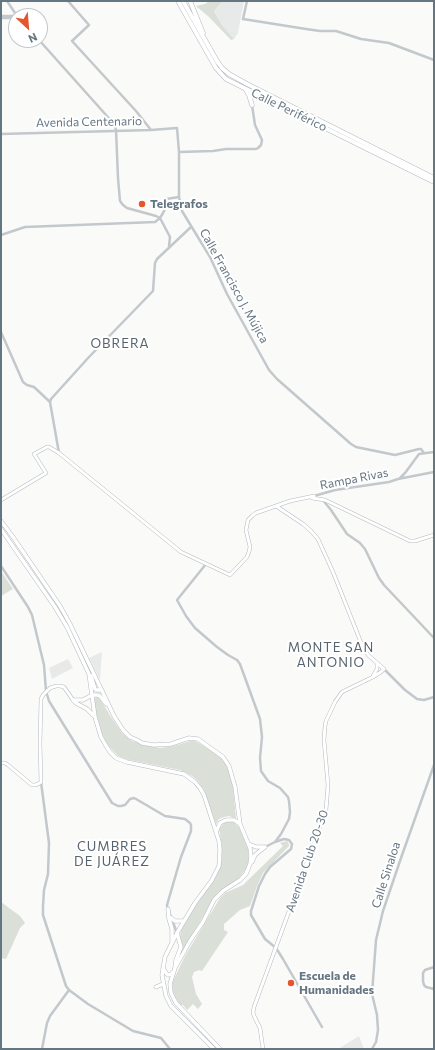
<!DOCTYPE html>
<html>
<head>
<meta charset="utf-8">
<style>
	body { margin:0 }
	#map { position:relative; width:435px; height:1050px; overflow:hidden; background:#fafaf8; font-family:Commissioner,sans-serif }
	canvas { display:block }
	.frame { position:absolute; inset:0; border:2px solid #657683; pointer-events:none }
	.north { position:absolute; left:8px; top:8px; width:40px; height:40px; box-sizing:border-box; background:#fff; border:1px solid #c1c8cd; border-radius:50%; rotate:154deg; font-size:11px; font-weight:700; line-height:16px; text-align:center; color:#657683 }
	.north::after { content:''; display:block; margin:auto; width:14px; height:18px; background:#e4572e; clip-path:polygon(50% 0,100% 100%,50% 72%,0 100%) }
</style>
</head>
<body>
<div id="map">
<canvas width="435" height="1050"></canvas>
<div class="frame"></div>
<div class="north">N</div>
</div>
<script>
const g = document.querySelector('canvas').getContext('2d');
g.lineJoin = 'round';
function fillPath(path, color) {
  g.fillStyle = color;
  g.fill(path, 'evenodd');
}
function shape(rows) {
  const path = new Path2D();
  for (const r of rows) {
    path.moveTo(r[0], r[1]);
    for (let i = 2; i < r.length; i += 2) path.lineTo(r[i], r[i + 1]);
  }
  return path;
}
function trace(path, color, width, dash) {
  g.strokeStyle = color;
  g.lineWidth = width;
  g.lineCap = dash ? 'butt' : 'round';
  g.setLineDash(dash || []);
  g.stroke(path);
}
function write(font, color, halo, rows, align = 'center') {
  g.font = font + ' Commissioner,sans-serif';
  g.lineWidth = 4;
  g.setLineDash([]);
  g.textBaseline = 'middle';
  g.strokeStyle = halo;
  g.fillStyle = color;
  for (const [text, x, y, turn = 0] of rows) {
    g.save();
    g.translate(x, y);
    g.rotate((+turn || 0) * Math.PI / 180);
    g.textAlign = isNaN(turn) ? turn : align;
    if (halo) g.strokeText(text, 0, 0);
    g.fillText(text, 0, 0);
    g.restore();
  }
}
fillPath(shape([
	[220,1,244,1,238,33,234,39,222,25,214,10],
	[102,652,100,680,89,658],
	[68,659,73,668,52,679,49,668],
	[359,1036,364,1049,338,1049]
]), '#e8e9e9');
fillPath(shape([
	[209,1,222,1,214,11,222,25,234,39,231,40,209,17,196,6,205,4],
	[1,571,13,589,1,596],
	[97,697,99,698,105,707,111,717,122,733,132,741,149,746,161,748,177,745,190,741,195,741,199,743,219,756,225,763,229,772,233,787,236,819,229,816,224,817,219,819,216,824,204,790,198,781,192,776,180,770,125,759,118,756,107,744,102,733,97,716,94,702,95,698],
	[231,821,234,822,239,827,248,848,249,861,247,868,239,878,214,898,177,961,181,952,180,950,182,945,180,937,181,930,190,912,215,877,219,869,222,860,222,846,219,829,224,823],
	[287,841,289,844,289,846,263,873,257,886,250,906,240,910,224,924,224,930,228,932,202,971,199,970,194,972,192,977,196,994,202,1004,198,1009,193,1004,187,1010,183,1005,180,1005,172,990,173,981,185,956,220,898,225,893,243,885,283,846,280,843],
	[1,902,20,916,25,923,20,928,6,959,1,958]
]), '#dadfd7');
const secondary = shape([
	[312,498,325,500,410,541,415,541,434,535],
	[1,500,46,473,34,454,47,447,49,447,59,453,181,552,230,575,247,557,249,552,250,547,246,530,248,520,252,516,256,513,290,501,314,496],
	[373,676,377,669,377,663],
	[1,763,5,763,8,765,32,785,35,785,38,784,41,782,40,744,41,699,43,695,50,688,56,686,60,686,64,687,73,700],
	[263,1049,260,1028,255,1018,253,1013,254,1007,318,832,326,810,328,785,324,740,325,726,326,721,335,702,342,692,373,677,381,672,384,669,368,655,364,649,360,640,333,572,318,539,311,531,303,524,276,506]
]);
const primary = shape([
	[1,521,13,537,60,606,70,624,114,716,123,730,130,737,137,740,142,743,154,745,171,744,189,738,198,739,223,757,229,766,235,787,240,824,250,848,251,856,250,864,246,874,240,880,223,891,214,900,203,922,190,941,175,968,170,984,171,993,176,1003,220,1049],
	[1,529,55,607,67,627,89,674,95,717,101,737,105,744,110,752,116,758,127,762,184,774,195,782,200,788,204,795,219,841,220,850,219,866,212,880,195,903,177,933,165,957,162,975,166,996,171,1006,214,1049],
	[91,676,95,689,96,690,102,690],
	[73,700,83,700,92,695,97,695,100,696,106,704],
	[73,700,76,703,87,709,94,716],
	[216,832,220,823,226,820,234,820,240,824],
	[249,844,256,847,265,847],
	[252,862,255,855,265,847],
	[168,909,169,919,172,929,172,942],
	[171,918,175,921,184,921],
	[175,967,176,960,181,947,177,933],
	[163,968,166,973,168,975,171,974,173,972],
	[156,987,163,984]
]);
const trunk = shape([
	[178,1,216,68,226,79,434,182],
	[183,1,217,61,222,68,229,74,247,84,434,178],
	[190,1,203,33],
	[246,90,249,95,252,105]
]);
trace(secondary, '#b3babf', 4);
trace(primary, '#b5babe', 4.5);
trace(trunk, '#b4b9bd', 5);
trace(shape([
	[7,1,17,16],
	[68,1,89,25,72,41,136,111,151,130],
	[247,1,243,19,306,29,320,31,336,31,361,39,389,43,434,60],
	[1,16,16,16],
	[1,18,16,18],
	[39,40,115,125,116,130,118,178,120,201,123,205,127,208,156,216,160,218,170,237,169,246],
	[1,134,151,130,177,128,179,152,179,197,182,211,210,257,227,294,269,370,277,379,351,444,356,447,395,455,419,449,421,449,424,453],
	[179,152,213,151,226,149,256,149,258,148,261,145,262,140,255,125,252,105],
	[1,235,25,227,155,222,160,218,163,213,166,207,166,199,179,197],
	[1,332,23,382,27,385,34,387,50,402],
	[59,453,50,402,51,399,89,357,153,291,155,263,157,259,191,227],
	[400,478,405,473,419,454,434,452],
	[314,496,335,490,389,482,398,479,434,472],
	[322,499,331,510,347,534,360,543,365,549,379,578,384,585,434,638],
	[206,564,177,600,186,616,195,628,217,647,228,655,237,660,240,664,260,719,262,737,260,758,261,771,268,781,280,788,288,797,289,801,290,812,289,819,281,834,275,842],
	[1,566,28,607,32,615,44,665,46,691,49,701,112,803,118,806,121,806,125,805,130,799,134,798,136,799,165,816,185,819,190,823,191,825,191,831,181,857,167,905,168,909,177,933],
	[384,669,405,690,417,699,424,700,434,697],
	[41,782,49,843,48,874,44,890,43,906,43,915,66,986,69,990,88,1004,133,1031,161,1038,170,1049],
	[265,847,275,842,284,839,289,840,292,844,291,849,270,867,265,874,259,886,251,911,251,915,265,939,276,948,283,959,322,1027],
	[434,967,425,970,423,973,423,981,424,985,426,987,434,989],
	[42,1049,47,1023,50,1016,69,990],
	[372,1049,376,1042,378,1030,377,1015,372,994,376,940,383,911,401,858,434,765]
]), '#c3c8cc', 2.5);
trace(secondary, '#fff', 3);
trace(primary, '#fff', 3.5);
trace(trunk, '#fff', 4);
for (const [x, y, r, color] of [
	[142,204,4,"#e4572e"],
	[291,983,4,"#e4572e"]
]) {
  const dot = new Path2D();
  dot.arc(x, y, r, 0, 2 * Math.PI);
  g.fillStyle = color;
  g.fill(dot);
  trace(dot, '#fff', 1.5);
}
write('12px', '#657683', '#fff', [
	["Calle Periférico",289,110,26],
	["Avenida Centenario",89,122,-1],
	["Calle Francisco J. Mújica",234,286,61],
	["Rampa Rivas",354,479,-11],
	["Avenida Club 20-30",307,861,-71],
	["Calle Sinaloa",386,875,-72]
]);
write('bold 12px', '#657683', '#fff', [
	["Telegrafos",150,204],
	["Escuela de",299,976],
	["Humanidades",299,990]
], 'left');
g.letterSpacing = '1px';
write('13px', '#57646e', '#fff', [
	["OBRERA",120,344],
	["MONTE SAN",331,648],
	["ANTONIO",331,663],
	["CUMBRES",112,847],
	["DE JUÁREZ",112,862]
]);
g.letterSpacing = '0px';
</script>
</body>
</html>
